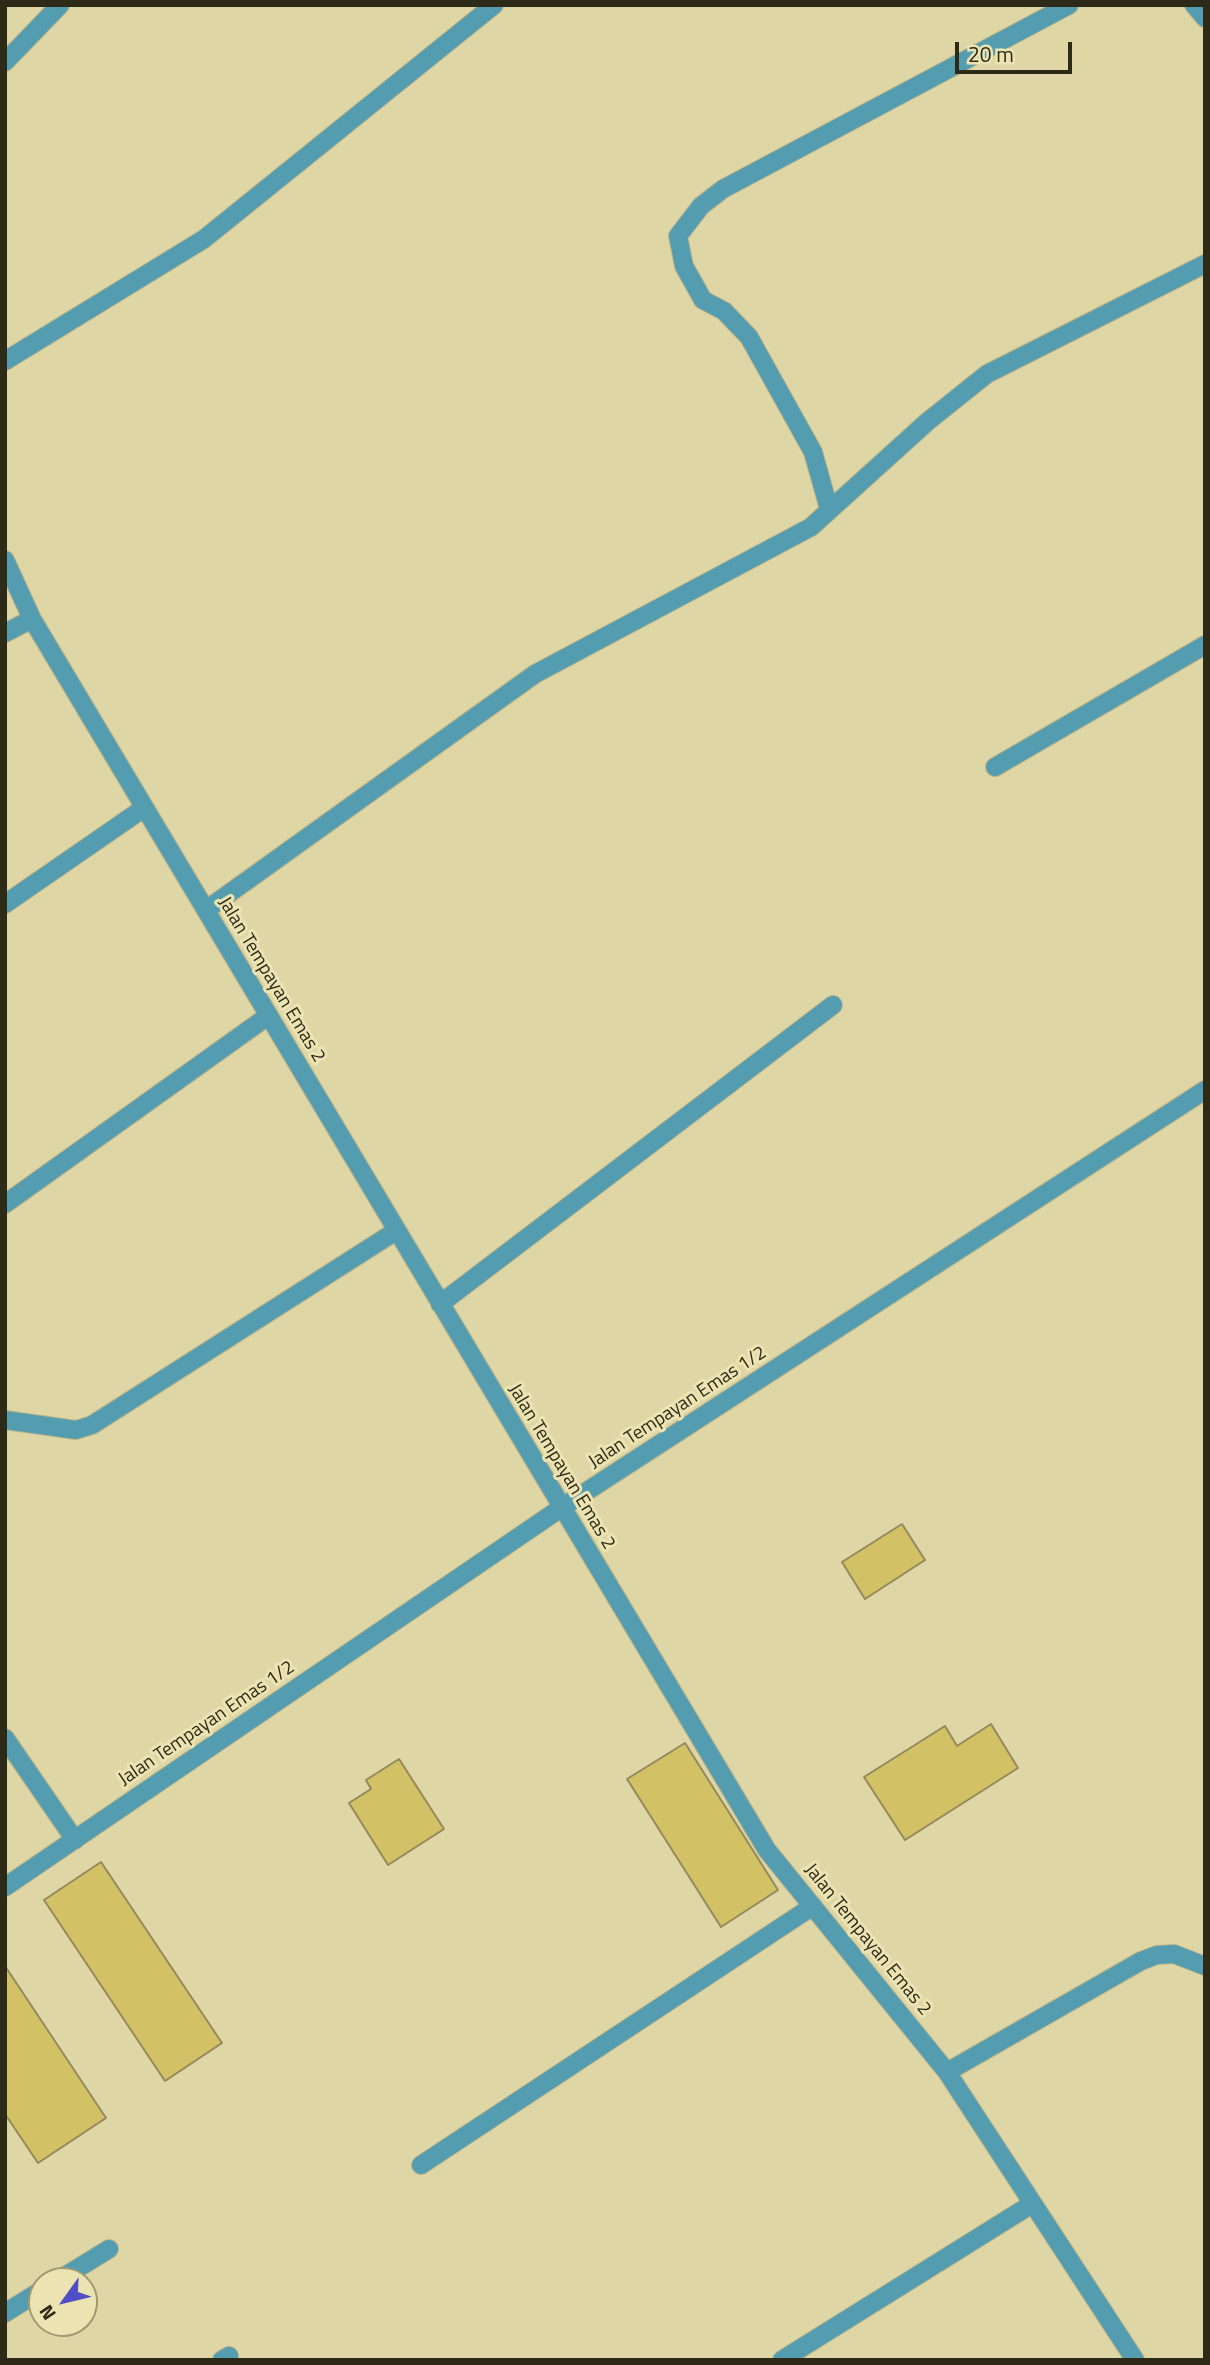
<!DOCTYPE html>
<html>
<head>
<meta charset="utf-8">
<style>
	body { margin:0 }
	#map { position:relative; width:1210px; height:2365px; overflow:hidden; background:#dfd6a6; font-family:"Titillium Web",sans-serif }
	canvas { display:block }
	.frame { position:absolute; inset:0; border:7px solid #2d2a17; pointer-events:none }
	.north { position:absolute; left:28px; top:2267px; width:70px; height:70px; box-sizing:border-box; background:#ece3b2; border:2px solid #a09974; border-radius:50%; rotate:236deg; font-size:19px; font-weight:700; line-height:28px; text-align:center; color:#2d2a17 }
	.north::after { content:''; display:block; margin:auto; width:24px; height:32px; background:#504ec5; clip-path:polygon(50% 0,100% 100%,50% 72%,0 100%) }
	.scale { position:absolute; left:955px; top:42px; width:117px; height:32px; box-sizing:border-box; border:4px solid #2d2a17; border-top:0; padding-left:9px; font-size:21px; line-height:24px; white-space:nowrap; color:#2d2a17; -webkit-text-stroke:5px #ece3b2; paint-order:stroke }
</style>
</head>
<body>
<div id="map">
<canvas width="1210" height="2365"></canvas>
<div class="frame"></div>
<div class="north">N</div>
<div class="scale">20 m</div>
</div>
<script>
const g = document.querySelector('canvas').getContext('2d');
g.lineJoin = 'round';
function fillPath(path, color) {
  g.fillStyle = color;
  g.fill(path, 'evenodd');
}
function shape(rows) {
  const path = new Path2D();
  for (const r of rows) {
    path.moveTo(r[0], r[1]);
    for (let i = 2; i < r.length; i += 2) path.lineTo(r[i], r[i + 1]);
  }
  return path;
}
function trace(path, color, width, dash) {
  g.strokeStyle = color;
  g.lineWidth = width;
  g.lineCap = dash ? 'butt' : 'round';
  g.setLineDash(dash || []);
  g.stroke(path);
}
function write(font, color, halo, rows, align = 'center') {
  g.font = font + ' "Titillium Web",sans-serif';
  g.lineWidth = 6;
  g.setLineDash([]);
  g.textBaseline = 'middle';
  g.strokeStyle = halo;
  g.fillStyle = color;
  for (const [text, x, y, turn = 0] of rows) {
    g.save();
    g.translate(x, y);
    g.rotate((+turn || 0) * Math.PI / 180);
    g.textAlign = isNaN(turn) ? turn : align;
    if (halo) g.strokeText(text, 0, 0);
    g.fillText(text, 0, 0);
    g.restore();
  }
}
const building = shape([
	[902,1524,925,1560,865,1599,842,1562,902,1524],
	[991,1724,1018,1768,905,1840,864,1777,945,1726,957,1746,991,1724],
	[685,1743,778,1890,721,1927,627,1779,685,1743],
	[399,1759,444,1829,388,1865,349,1803,371,1789,366,1780,399,1759],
	[101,1862,222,2043,165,2081,44,1900,101,1862],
	[5,1966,106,2118,38,2163,5,2114,5,1966]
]);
fillPath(building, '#d3c166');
trace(building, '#938a5d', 2);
const minor = shape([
	[1194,5,1205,18],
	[5,62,60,5],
	[5,361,204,239,494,5],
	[829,509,813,452,749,337,724,311,703,300,684,266,678,236,701,206,723,189,1069,5],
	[5,560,32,619,767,1850,947,2072,1135,2360],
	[5,633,32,619],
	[995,767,1205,645],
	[5,904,144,808],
	[206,910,535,674,811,527,927,422,987,374,1205,264],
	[5,1204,268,1016],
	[440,1304,833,1005],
	[5,1420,76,1430,92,1425,396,1231],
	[5,1738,75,1840],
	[5,1887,561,1508,1205,1090],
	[947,2072,1141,1961,1157,1955,1174,1954,1205,1966],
	[421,2165,813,1906],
	[57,2281,109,2249],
	[5,2313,42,2290],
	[222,2360,229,2356],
	[782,2360,1032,2204]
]);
trace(minor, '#bbb489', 20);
trace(minor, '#549db1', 18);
write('19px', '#2d2a17', '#ece3b2', [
	["Jalan Tempayan Emas 2",271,980,59],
	["Jalan Tempayan Emas 1/2",678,1408,-33],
	["Jalan Tempayan Emas 2",561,1467,59],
	["Jalan Tempayan Emas 1/2",207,1724,-34],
	["Jalan Tempayan Emas 2",867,1940,51]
]);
</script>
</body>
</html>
